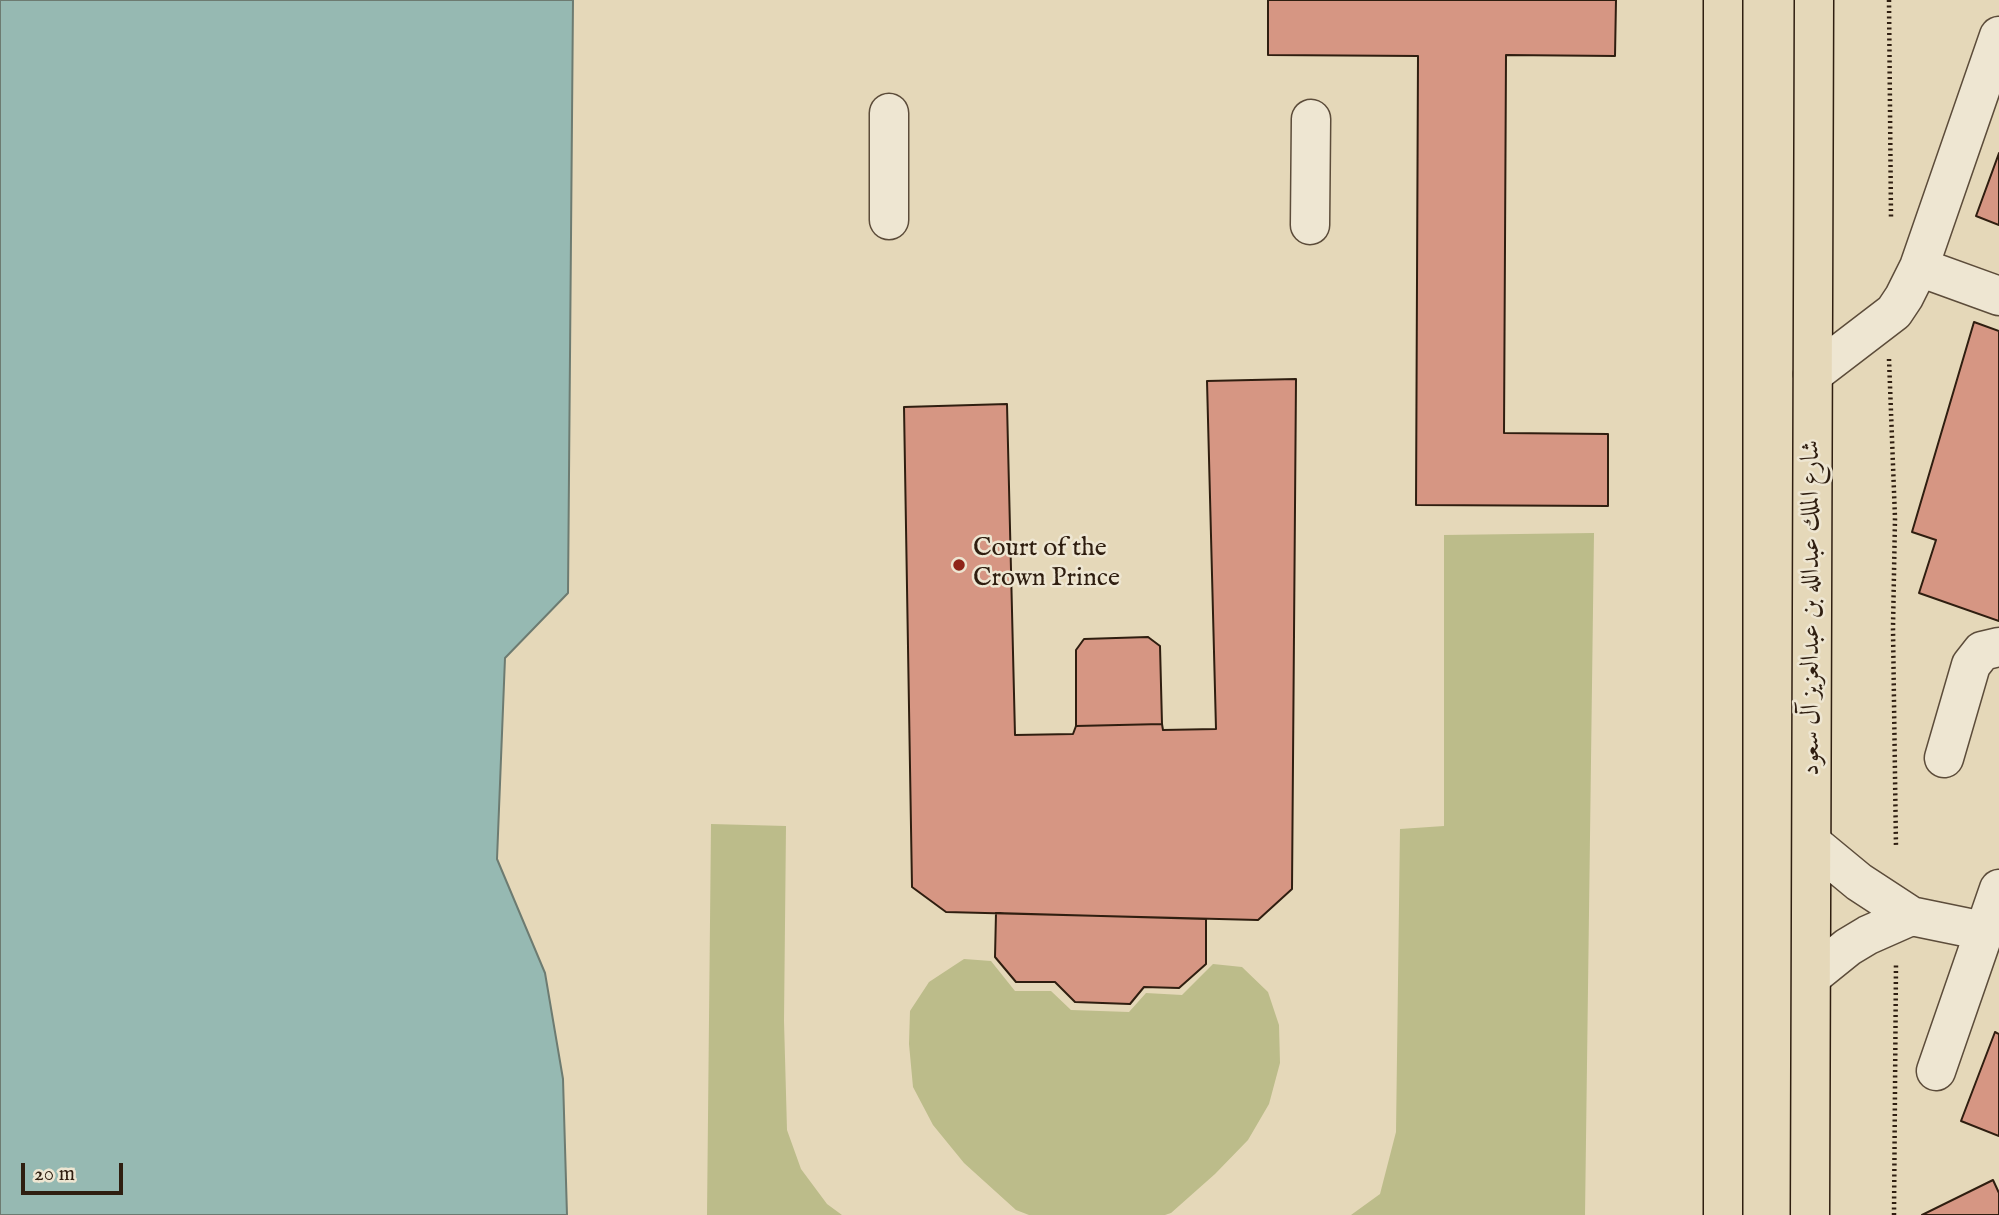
<!DOCTYPE html>
<html>
<head>
<meta charset="utf-8">
<style>
	body { margin:0 }
	#map { position:relative; width:1999px; height:1215px; overflow:hidden; background:#e5d8b9; font-family:"IM FELL English",serif }
	canvas { display:block }
	.scale { position:absolute; left:21px; top:1163px; width:102px; height:32px; box-sizing:border-box; border:4px solid #2f1e10; border-top:0; padding-left:9px; font-size:21px; line-height:24px; white-space:nowrap; color:#2f1e10; -webkit-text-stroke:5px #eee6d2; paint-order:stroke }
</style>
</head>
<body>
<div id="map">
<canvas width="1999" height="1215"></canvas>
<div class="scale">20 m</div>
</div>
<script>
const g = document.querySelector('canvas').getContext('2d');
g.lineJoin = 'round';
function fillPath(path, color) {
  g.fillStyle = color;
  g.fill(path, 'evenodd');
}
function shape(rows) {
  const path = new Path2D();
  for (const r of rows) {
    path.moveTo(r[0], r[1]);
    for (let i = 2; i < r.length; i += 2) path.lineTo(r[i], r[i + 1]);
  }
  return path;
}
function trace(path, color, width, dash) {
  g.strokeStyle = color;
  g.lineWidth = width;
  g.lineCap = dash ? 'butt' : 'round';
  g.setLineDash(dash || []);
  g.stroke(path);
}
function write(font, color, halo, rows, align = 'center') {
  g.font = font + ' "IM FELL English",Amiri,serif';
  g.lineWidth = 5;
  g.setLineDash([]);
  g.textBaseline = 'middle';
  g.strokeStyle = halo;
  g.fillStyle = color;
  for (const [text, x, y, turn = 0] of rows) {
    g.save();
    g.translate(x, y);
    g.rotate((+turn || 0) * Math.PI / 180);
    g.textAlign = isNaN(turn) ? turn : align;
    if (halo) g.strokeText(text, 0, 0);
    g.fillText(text, 0, 0);
    g.restore();
  }
}
fillPath(shape([
	[1594,533,1585,1215,1351,1215,1380,1194,1396,1132,1400,829,1444,826,1444,535],
	[711,824,786,826,784,1021,787,1130,801,1169,827,1204,842,1215,707,1215],
	[964,959,991,961,1015,991,1051,991,1071,1010,1129,1012,1146,993,1182,995,1213,964,1242,967,1268,992,1279,1025,1280,1063,1269,1104,1248,1140,1215,1174,1171,1213,1165,1215,1029,1215,1016,1210,964,1163,933,1125,913,1087,909,1044,910,1011,929,982]
]), '#bcbc8a');
const water = shape([
	[0,0,573,0,568,593,505,658,497,859,545,973,563,1079,567,1215,0,1215,0,0]
]);
fillPath(water, '#96b9b2');
trace(water, '#6d7b71', 2);
const building = shape([
	[1268,0,1616,0,1615,56,1506,55,1504,433,1608,434,1608,506,1416,505,1418,56,1268,55,1268,0],
	[1999,153,1999,225,1976,216,1999,153],
	[1974,322,1999,331,1999,621,1919,593,1936,540,1912,532,1974,322],
	[1296,379,1292,889,1258,920,946,912,912,887,904,407,1007,404,1015,735,1073,734,1076,726,1162,724,1163,730,1216,729,1207,381,1296,379],
	[1148,637,1160,646,1162,724,1076,726,1076,650,1084,639,1148,637],
	[996,913,1206,919,1206,964,1179,988,1144,987,1130,1004,1075,1002,1055,982,1016,982,995,957,996,913],
	[1995,1032,1999,1034,1999,1136,1961,1121,1995,1032],
	[1993,1180,1999,1193,1999,1215,1922,1215,1993,1180]
]);
fillPath(building, '#d69683');
trace(building, '#2f1e10', 2);
const minor = shape([
	[889,113,889,220],
	[1310,225,1311,119],
	[1919,267,1999,296],
	[1813,374,1894,312,1904,297,1919,267,1999,36],
	[1944,758,1971,665,1982,651,1999,647],
	[1813,844,1859,882,1911,916,1984,931],
	[1812,976,1848,947,1868,935,1911,916],
	[1936,1071,1999,889]
]);
const major = shape([
	[1723,1215,1723,0],
	[1810,1215,1814,0]
]);
trace(minor, '#5c4c3a', 41);
trace(major, '#2f1e10', 41);
trace(shape([
	[1889,0,1891,218],
	[1889,359,1895,518,1893,628,1896,848],
	[1894,1215,1896,963]
]), '#2f1e10', 4.5, [2, 3.5]);
trace(minor, '#eee6d2', 38);
trace(major, '#e5d8b9', 38);
for (const [x, y, r, color] of [
	[959,565,7,"#8f2418"]
]) {
  const dot = new Path2D();
  dot.arc(x, y, r, 0, 2 * Math.PI);
  g.fillStyle = color;
  g.fill(dot);
  trace(dot, '#eee6d2', 2.5);
}
write('26px', '#2f1e10', '#eee6d2', [
	["Court of the",973,550],
	["Crown Prince",973,580]
], 'left');
write('26px', '#2f1e10', '#eee6d2', [
	["شارع الملك عبدالله بن عبدالعزيز آل سعود",1813,608,-90]
]);
</script>
</body>
</html>
